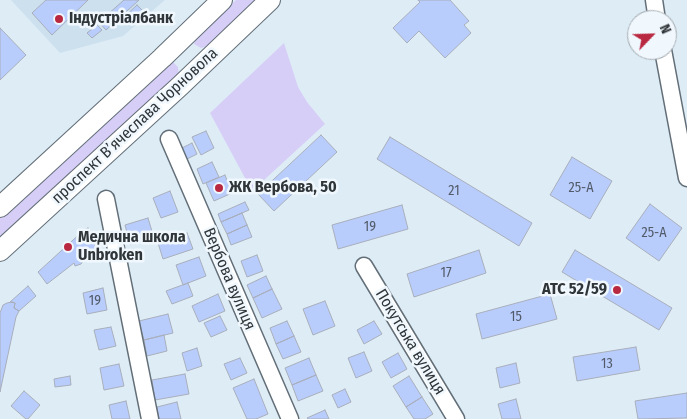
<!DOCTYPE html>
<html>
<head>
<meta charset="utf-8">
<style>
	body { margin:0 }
	#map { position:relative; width:687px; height:419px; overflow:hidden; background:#deecf6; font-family:"Fira Sans Condensed",sans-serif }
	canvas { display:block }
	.north { position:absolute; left:627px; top:10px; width:50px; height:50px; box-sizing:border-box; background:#f0f8fe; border:1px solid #a3aaaf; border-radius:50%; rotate:66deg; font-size:14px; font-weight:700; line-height:20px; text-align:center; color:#2f3538 }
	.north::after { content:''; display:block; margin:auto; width:18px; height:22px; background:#b92841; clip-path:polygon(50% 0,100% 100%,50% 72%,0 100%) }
</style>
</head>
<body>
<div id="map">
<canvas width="687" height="419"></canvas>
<div class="north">N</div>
</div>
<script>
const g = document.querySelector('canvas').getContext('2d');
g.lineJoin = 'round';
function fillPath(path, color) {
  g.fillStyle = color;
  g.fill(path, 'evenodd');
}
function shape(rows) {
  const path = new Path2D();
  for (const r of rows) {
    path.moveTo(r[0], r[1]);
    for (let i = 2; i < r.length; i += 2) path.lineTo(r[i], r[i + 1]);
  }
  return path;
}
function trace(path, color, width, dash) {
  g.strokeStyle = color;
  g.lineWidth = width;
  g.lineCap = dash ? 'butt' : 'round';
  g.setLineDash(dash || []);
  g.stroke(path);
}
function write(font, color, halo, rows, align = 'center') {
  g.font = font + ' "Fira Sans Condensed",sans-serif';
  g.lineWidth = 5;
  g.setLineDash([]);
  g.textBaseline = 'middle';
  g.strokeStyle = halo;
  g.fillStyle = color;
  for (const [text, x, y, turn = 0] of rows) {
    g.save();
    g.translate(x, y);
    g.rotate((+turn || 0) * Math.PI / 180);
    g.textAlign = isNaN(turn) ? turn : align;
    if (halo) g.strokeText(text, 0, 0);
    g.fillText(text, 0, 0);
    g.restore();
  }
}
fillPath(shape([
	[11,0,165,0,123,36,60,53]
]), '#cce0ee');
fillPath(shape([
	[236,0,260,0,208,46,201,48,194,44,196,37],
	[284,43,298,87,307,102,325,124,252,191,210,113],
	[173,62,178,67,179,76,0,241,0,217,167,63]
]), '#d7cef7');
const building = shape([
	[46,0,88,0,52,35,32,13,46,0],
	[124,0,139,0,106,30,99,22,124,0],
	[418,0,450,0,469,21,464,25,471,33,445,58,419,31,407,43,393,28,420,2,418,0],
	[137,5,144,12,131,24,124,17,137,5],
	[97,25,102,30,92,38,87,33,97,25],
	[0,28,26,55,0,80,0,28],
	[206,131,214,148,201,155,192,137,206,131],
	[321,135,337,152,274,211,258,194,321,135],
	[390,137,532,223,519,246,377,159,390,137],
	[192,143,197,154,185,160,180,149,192,143],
	[572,157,612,181,590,219,550,195,572,157],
	[212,162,219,177,203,184,197,169,212,162],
	[225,175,232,193,214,201,206,183,225,175],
	[170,191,178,212,161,218,153,198,170,191],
	[245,202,249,210,221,222,218,214,245,202],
	[650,204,682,228,659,261,626,238,650,204],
	[402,205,408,229,338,249,332,225,402,205],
	[242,213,247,225,227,234,221,222,242,213],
	[148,218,154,238,130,244,125,225,148,218],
	[247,225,252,237,231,245,227,234,247,225],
	[88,228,92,233,98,256,85,259,81,264,75,266,74,263,47,284,38,272,84,230,88,228],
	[187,233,193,249,163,259,158,243,187,233],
	[479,250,486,273,414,297,407,274,479,250],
	[575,250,672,308,659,330,562,272,575,250],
	[257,255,263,271,247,277,241,261,257,255],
	[199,257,206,276,183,285,176,265,199,257],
	[266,276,272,289,253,298,247,285,266,276],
	[188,283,193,296,172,304,166,291,188,283],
	[28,286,36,296,19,311,14,308,15,303,10,302,28,286],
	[103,288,107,310,87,314,83,293,103,288],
	[272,289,282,309,262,318,253,298,272,289],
	[218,294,225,311,199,322,192,306,218,294],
	[550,294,557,319,482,339,476,314,550,294],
	[325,301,335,326,313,335,303,309,325,301],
	[12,302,15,303,14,308,19,311,16,317,0,392,0,313,3,305,7,303,12,302],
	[168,314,173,333,144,340,139,321,168,314],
	[220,316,227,330,211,337,204,323,220,316],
	[287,321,294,336,276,344,270,328,287,321],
	[374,321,382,334,364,344,357,330,374,321],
	[111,327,116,346,99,350,94,330,111,327],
	[164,335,167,351,147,356,144,340,164,335],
	[294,336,301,352,283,359,276,344,294,336],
	[636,347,640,370,577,381,573,357,636,347],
	[197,348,202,366,187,371,182,353,197,348],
	[364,352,372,371,356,378,348,358,364,352],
	[398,353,407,369,391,378,382,362,398,353],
	[240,358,247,373,231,380,224,364,240,358],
	[309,358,316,375,292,385,285,368,309,358],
	[516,363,520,383,500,388,496,368,516,363],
	[119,364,124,386,104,390,100,368,119,364],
	[185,374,189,394,155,400,152,380,185,374],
	[316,375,323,391,298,401,292,385,316,375],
	[70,376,71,385,55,387,54,379,70,376],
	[409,376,422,397,406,407,393,386,409,376],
	[254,379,268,414,256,419,247,419,233,388,254,379],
	[345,389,351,402,338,408,332,395,345,389],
	[24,391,40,405,28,419,26,419,11,406,24,391],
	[687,393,687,418,638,419,635,401,687,393],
	[422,397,433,414,425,419,414,419,406,407,422,397],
	[516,399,521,419,502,419,498,404,516,399],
	[126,401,130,419,112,419,109,405,126,401],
	[177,402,181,419,159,419,157,407,177,402],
	[325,410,329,419,308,419,307,418,325,410]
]);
fillPath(building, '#b9cdfd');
trace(building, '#a8aebb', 1);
const minor = shape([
	[654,0,657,20],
	[663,50,687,178],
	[169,139,290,419],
	[106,199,150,419],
	[364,266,456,419]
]);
const major = shape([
	[0,207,162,58,222,0],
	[0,251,180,86,270,0]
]);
trace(minor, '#636f78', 19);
trace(major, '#636f78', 22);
trace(minor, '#fff', 16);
trace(major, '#fff', 20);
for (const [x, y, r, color] of [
	[59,19,5,"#b92841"],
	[219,188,5,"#b92841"],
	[68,247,5,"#b92841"],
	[617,290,5,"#b92841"]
]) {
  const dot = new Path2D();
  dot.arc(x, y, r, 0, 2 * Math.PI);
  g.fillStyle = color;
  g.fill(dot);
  trace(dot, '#f0f8fe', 2);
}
write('14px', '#525b69', null, [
	["25-А",581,188],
	["21",454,191],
	["19",370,227],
	["25-А",654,233],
	["17",446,273],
	["19",95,301],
	["15",516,317],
	["13",607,364]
]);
write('bold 16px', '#2f3538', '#f0f8fe', [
	["Індустріалбанк",69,19],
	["ЖК Вербова, 50",229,188],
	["Медична школа",78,238],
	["Unbroken",78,256],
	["АТС 52/59",607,290,"right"]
], 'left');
write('16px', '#2f3538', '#f0f8fe', [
	["проспект Вʼячеслава Чорновола",135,126,-43],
	["Вербова вулиця",229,279,67],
	["Покутська вулиця",410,342,59]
]);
</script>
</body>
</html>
